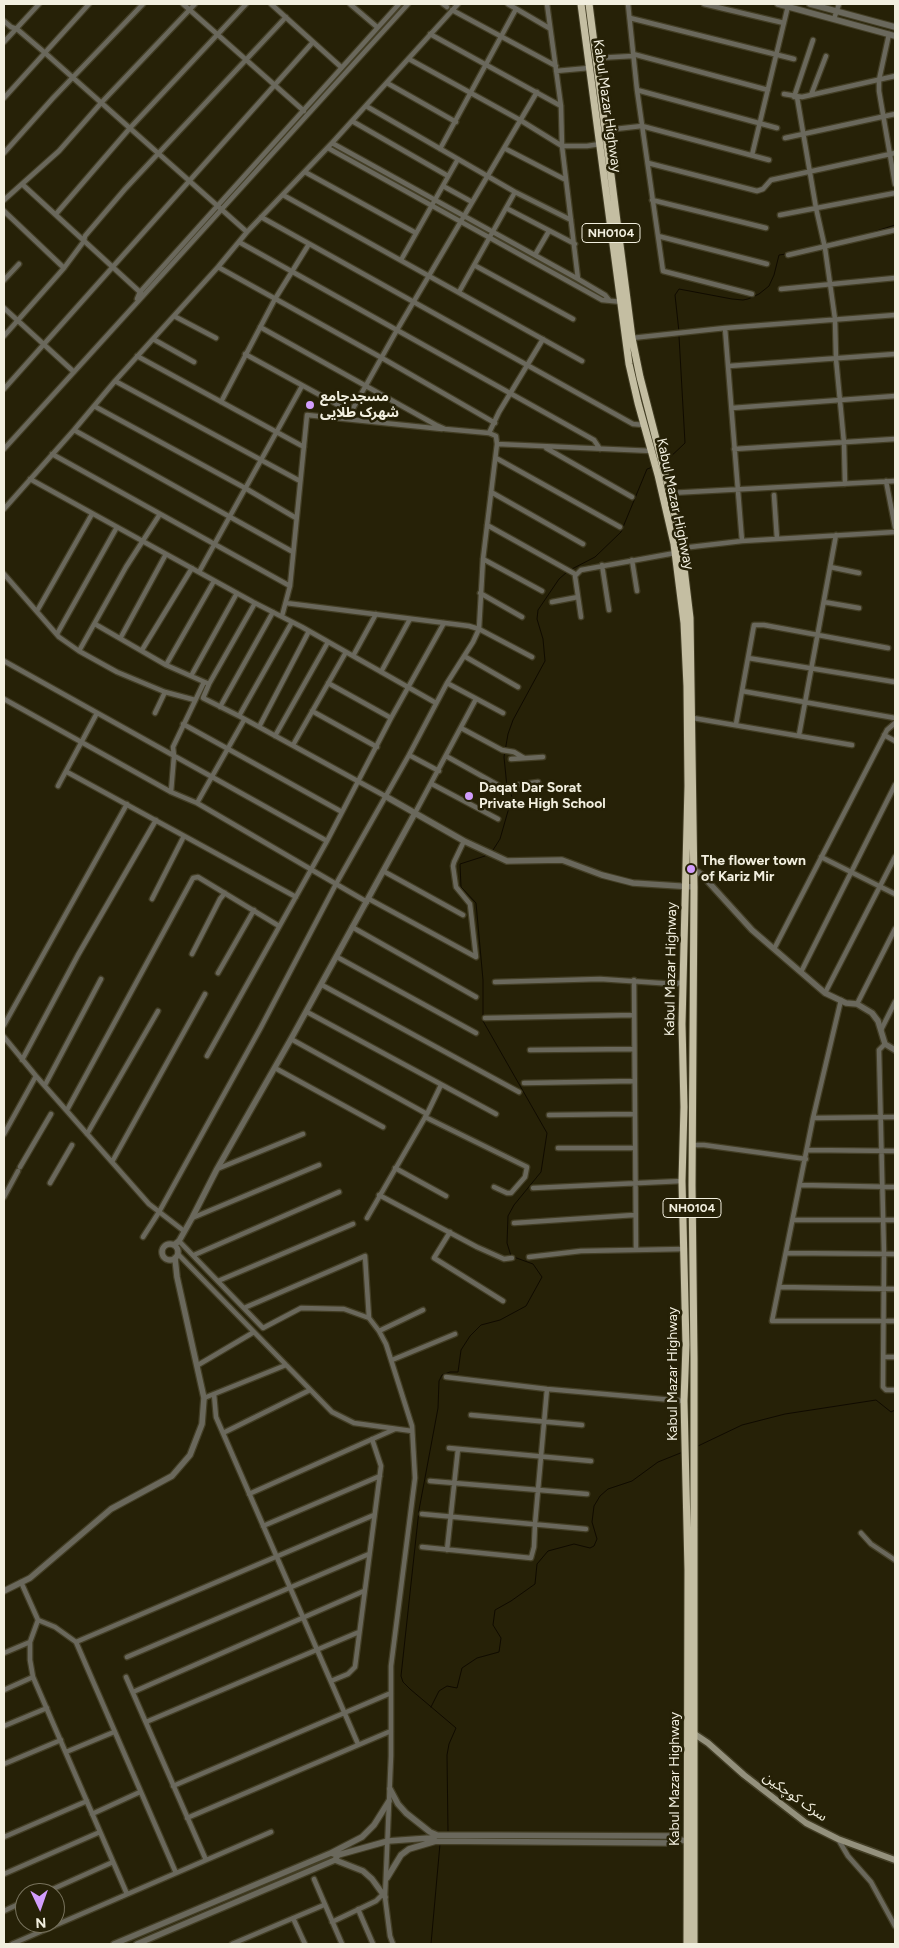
<!DOCTYPE html>
<html>
<head>
<meta charset="utf-8">
<style>
	body { margin:0 }
	#map { position:relative; width:899px; height:1948px; overflow:hidden; background:#262107; font-family:Figtree,sans-serif }
	canvas { display:block }
	.frame { position:absolute; inset:0; border:5px solid #f2efdf; pointer-events:none }
	.north { position:absolute; left:15px; top:1883px; width:50px; height:50px; box-sizing:border-box; background:#262107; border:1px solid #78735d; border-radius:50%; rotate:177deg; font-size:14px; font-weight:700; line-height:20px; text-align:center; color:#f2efdf }
	.north::after { content:''; display:block; margin:auto; width:18px; height:22px; background:#d29dfd; clip-path:polygon(50% 0,100% 100%,50% 72%,0 100%) }
</style>
</head>
<body>
<div id="map">
<canvas width="899" height="1948"></canvas>
<div class="frame"></div>
<div class="north">N</div>
</div>
<script>
const g = document.querySelector('canvas').getContext('2d');
g.lineJoin = 'round';
function shape(rows) {
  const path = new Path2D();
  for (const r of rows) {
    if (r.length === 3) {
      path.moveTo(r[0] + r[2], r[1]);
      path.arc(r[0], r[1], r[2], 0, 2 * Math.PI);
      continue;
    }
    path.moveTo(r[0], r[1]);
    for (let i = 2; i < r.length; i += 2) path.lineTo(r[i], r[i + 1]);
  }
  return path;
}
function trace(path, color, width, dash) {
  g.strokeStyle = color;
  g.lineWidth = width;
  g.lineCap = dash ? 'butt' : 'round';
  g.setLineDash(dash || []);
  g.stroke(path);
}
function write(font, color, halo, rows, align = 'center') {
  g.font = font + ' Figtree,"Noto Sans Arabic",sans-serif';
  g.lineWidth = 5;
  g.setLineDash([]);
  g.textBaseline = 'middle';
  g.strokeStyle = halo;
  g.fillStyle = color;
  for (const [text, x, y, turn = 0] of rows) {
    g.save();
    g.translate(x, y);
    g.rotate((+turn || 0) * Math.PI / 180);
    g.textAlign = isNaN(turn) ? turn : align;
    if (halo) g.strokeText(text, 0, 0);
    g.fillText(text, 0, 0);
    g.restore();
  }
}
trace(shape([
	[867,234,895,225],
	[830,242,861,236],
	[812,247,818,245],
	[679,332,675,295,679,289,732,299,743,300,748,299,759,294,769,286,774,275,779,255,786,254],
	[666,461,685,443,679,336],
	[570,570,595,557,621,532,647,469,653,467],
	[507,787,504,757,508,734,513,720,545,661,543,639,537,619,538,610,559,579,567,572],
	[493,850,500,839,512,797,510,790],
	[698,1446,742,1425,785,1414,876,1400,891,1412,895,1410],
	[431,1707,439,1691,447,1686,457,1688,462,1668,477,1658,499,1652,501,1638,493,1625,495,1610,511,1601,535,1584,537,1564,548,1551,574,1544,590,1548,594,1546,597,1539,592,1522,594,1506,600,1496,608,1489,632,1481,658,1462,683,1452],
	[448,1831,447,1755,449,1744,456,1728,410,1689,403,1682,401,1676,419,1510,438,1408,439,1381,442,1375,450,1372,458,1372,461,1350,470,1336,481,1325,500,1320,526,1306,542,1277,533,1264,511,1256,507,1243,508,1216,514,1205,541,1172,547,1133,483,1021,483,980,476,903,461,887,460,864,485,856],
	[431,1944,440,1844]
]), '#100b00', 1);
const minor = shape([
	[183,4,304,111],
	[271,4,341,67],
	[350,4,377,27],
	[443,4,447,7],
	[508,4,549,28],
	[547,4,561,106,562,146,578,279],
	[628,4,637,90,663,271,752,294],
	[704,4,784,23],
	[452,10,556,66],
	[630,18,794,59],
	[834,19,839,4],
	[4,21,11,27,17,29,44,52,247,232],
	[430,34,561,106],
	[889,34,879,80,879,91,895,184],
	[4,42,39,4],
	[633,54,768,90],
	[597,58,633,56],
	[409,59,520,120,562,146,587,146,600,144],
	[556,71,589,68],
	[387,83,456,122],
	[637,90,777,128],
	[784,94,802,97,895,76],
	[811,95,826,56],
	[794,97,813,40],
	[797,97,816,208,825,248,835,319,836,359,844,443,845,484],
	[4,98,89,4],
	[366,106,515,192,571,220],
	[352,121,448,176],
	[606,130,642,126,769,160],
	[785,138,895,114],
	[332,143,578,279,605,295,609,300],
	[328,148,602,300,622,302],
	[504,148,566,180],
	[440,149,516,9],
	[4,153,53,98,143,4],
	[752,155,788,6],
	[648,163,757,191,763,189,771,180,895,153],
	[305,172,416,233],
	[22,184,141,293],
	[443,186,472,202],
	[283,195,582,361],
	[4,200,59,151,101,103,195,4],
	[652,200,766,228],
	[506,208,575,244],
	[4,211,64,268],
	[56,214,130,128,246,4],
	[780,215,895,193],
	[261,217,633,424,644,425],
	[658,236,767,264],
	[239,242,594,440,600,449],
	[535,255,549,231],
	[788,255,895,230],
	[401,260,458,159],
	[474,265,573,319],
	[218,267,382,358,495,423],
	[4,280,19,264],
	[781,289,895,278],
	[459,292,515,192],
	[137,299,140,292,399,4],
	[4,308,74,372],
	[174,316,216,338],
	[725,328,742,541],
	[4,336,64,268,84,241,85,236,125,189,286,17],
	[632,338,725,328,895,315],
	[153,339,194,362],
	[245,354,351,412,397,330,537,92],
	[137,356,304,447],
	[729,366,895,354],
	[115,381,300,481],
	[4,389,313,42],
	[221,402,275,299,309,244],
	[94,406,245,488,296,518],
	[732,408,895,396],
	[74,430,293,552],
	[489,433,499,412,543,339],
	[497,444,652,451],
	[546,448,632,497],
	[4,449,408,4],
	[734,449,895,439],
	[52,454,290,586],
	[496,458,620,527],
	[30,479,253,602,302,627,436,703],
	[886,481,895,527],
	[491,492,583,544],
	[670,493,895,481],
	[774,495,777,539],
	[4,509,74,430,115,381,218,267,247,232,332,143,458,4],
	[487,525,575,574],
	[682,548,742,541,895,532],
	[483,559,542,591],
	[632,560,637,591],
	[602,565,609,610],
	[830,567,859,573],
	[199,572,302,386],
	[4,574,59,637,79,651,117,672,165,692,195,700],
	[480,593,522,617],
	[552,602,578,597],
	[824,602,859,608],
	[255,603,209,684,203,698,239,716,385,796],
	[286,603,469,626,479,629,532,657],
	[37,611,92,514],
	[282,616,290,586,307,415,442,429],
	[581,617,575,576,581,570,675,553],
	[95,624,166,665,209,684],
	[57,634,117,527],
	[121,637,166,554],
	[142,650,192,568],
	[79,651,126,567,160,514],
	[353,656,376,614],
	[464,656,518,687],
	[748,658,895,682],
	[4,661,327,841],
	[166,665,214,581],
	[381,672,410,619],
	[191,676,237,593],
	[328,683,391,718],
	[447,683,503,713],
	[742,691,895,718],
	[4,699,171,792,197,803,367,902],
	[220,707,273,612],
	[312,711,377,747],
	[155,713,165,692],
	[239,716,292,622],
	[693,718,852,745],
	[183,724,342,812],
	[736,724,754,625,764,625,888,648],
	[259,727,309,631],
	[461,728,502,750,514,752,524,758],
	[799,735,836,535],
	[884,735,895,741],
	[275,736,328,642],
	[293,745,346,652],
	[409,755,439,771],
	[446,756,505,789,517,785,538,782],
	[511,759,543,757],
	[67,772,296,897],
	[432,784,498,819],
	[58,786,97,713],
	[171,792,174,756,173,747,204,682],
	[197,803,244,720],
	[415,813,476,699],
	[821,857,895,894],
	[385,872,463,915],
	[152,899,184,836],
	[369,899,476,957,470,904,456,887,453,866,454,862,464,841],
	[352,927,476,997],
	[774,949,887,730,895,723],
	[192,954,220,899,225,893],
	[337,957,476,1033],
	[801,972,895,785],
	[218,973,254,910],
	[634,980,636,1249],
	[495,982,600,979,675,984,683,982],
	[322,985,519,1092],
	[825,993,895,857],
	[841,1000,813,1118,772,1321,895,1321],
	[857,1004,895,929],
	[307,1012,496,1114],
	[485,1018,634,1015],
	[4,1025,127,804],
	[881,1030,895,1002],
	[4,1037,36,1076,149,1204,184,1231],
	[291,1039,427,1114],
	[885,1044,879,1050,884,1254,883,1387,886,1390,895,1390],
	[530,1050,634,1049],
	[207,1056,327,841,391,718,444,623],
	[22,1060,78,955,156,820],
	[275,1068,383,1127],
	[524,1083,634,1081],
	[45,1085,101,979],
	[67,1110,193,878,198,877,279,926],
	[549,1115,635,1114],
	[425,1117,527,1167,525,1177,511,1193,507,1193,494,1187],
	[813,1118,895,1117],
	[4,1134,36,1076],
	[87,1134,158,1011],
	[693,1145,704,1145,806,1159],
	[558,1148,635,1148],
	[808,1150,895,1151],
	[112,1162,205,994],
	[20,1167,51,1114],
	[395,1168,446,1196],
	[217,1169,303,1134],
	[50,1183,72,1145],
	[801,1185,895,1187],
	[533,1188,682,1181],
	[379,1195,477,1247,504,1259,512,1258],
	[4,1197,18,1171],
	[192,1218,319,1165],
	[367,1218,427,1114,441,1085],
	[793,1220,895,1220],
	[514,1223,634,1215],
	[450,1232,434,1258,503,1301],
	[143,1237,159,1212,260,1029,336,884,409,755,447,683,473,642,479,629,483,559,497,444,496,436,489,433,445,429,436,425,260,327],
	[179,1241,263,1328,301,1308,344,1309,369,1318,379,1331,386,1344,412,1426,415,1478,391,1666,391,1756,385,1897,390,1936,393,1944],
	[786,1253,895,1254],
	[178,1254,332,1412,354,1423,412,1431],
	[194,1255,339,1192],
	[529,1257,581,1251,685,1249],
	[218,1281,353,1224],
	[779,1287,895,1289],
	[244,1308,365,1256,369,1318],
	[379,1331,423,1310],
	[884,1357,895,1357],
	[392,1360,455,1334],
	[198,1365,254,1332],
	[446,1377,547,1389,684,1401],
	[214,1394,216,1417,358,1744],
	[204,1398,286,1365],
	[471,1415,582,1425],
	[223,1433,310,1390],
	[449,1448,591,1461],
	[430,1481,587,1494],
	[249,1494,395,1429],
	[422,1514,586,1529],
	[263,1526,380,1476],
	[861,1533,871,1544,895,1560],
	[422,1547,531,1558,534,1547,535,1524,547,1389],
	[447,1550,458,1449],
	[21,1582,38,1620,55,1627,76,1642,176,1873],
	[38,1620,30,1642,30,1660,33,1677,127,1894],
	[76,1642,374,1515],
	[4,1653,30,1642],
	[127,1657,369,1554],
	[126,1677,206,1860],
	[331,1681,348,1674,355,1667,381,1466,372,1439],
	[4,1690,33,1677],
	[133,1692,364,1591],
	[146,1722,359,1632],
	[4,1726,47,1708],
	[66,1752,114,1732],
	[4,1764,61,1740],
	[173,1786,391,1693],
	[92,1814,140,1792],
	[187,1818,391,1731],
	[4,1837,87,1801],
	[838,1839,848,1856,871,1882,895,1926],
	[4,1874,100,1832],
	[314,1879,342,1944],
	[44,1893,113,1862],
	[358,1909,373,1944],
	[4,1911,25,1901],
	[293,1918,305,1944],
	[332,1922,376,1901,383,1894],
	[12,1944,271,1832],
	[232,1944,324,1905]
]);
const tertiary = shape([
	[778,4,895,36],
	[810,4,895,27],
	[385,796,464,841,507,861,562,860,602,875,633,883,694,887],
	[690,872,698,872,702,875,752,930,825,993,846,1003,857,1004,872,1013,878,1021,885,1044,895,1050],
	[170,1252,8],
	[174,1245,179,1241,192,1218,217,1169,291,1039,415,813],
	[4,1591,30,1578,111,1509,172,1476,190,1455,202,1424,204,1398,177,1277,175,1258],
	[390,1789,398,1804,406,1813,430,1832,437,1835],
	[430,1838,436,1841,672,1843,680,1840],
	[331,1853,362,1837,374,1825,389,1801],
	[335,1860,363,1871,372,1879,385,1897],
	[387,1878,401,1855,409,1849,436,1841],
	[114,1944,331,1853,338,1855,388,1841,430,1838,437,1835,673,1836,680,1840,687,1841],
	[137,1944,335,1860,338,1855]
]);
const secondary = shape([
	[693,1733,708,1743,744,1775,806,1823,838,1839,895,1860]
]);
const trunk = shape([
	[581,4,629,364,638,403,658,475,674,544,684,623,687,686,688,786,682,1024,684,1107,682,1181,686,1345,684,1401,688,1570,687,1944],
	[589,4,632,338,640,377,670,493,681,543,690,618,694,887,692,1185,694,1358,694,1944]
]);
trace(minor, '#433e25', 7);
trace(tertiary, '#433e25', 8);
trace(secondary, '#433e25', 9);
trace(trunk, '#433e25', 9);
trace(minor, '#6a685c', 4.5);
trace(tertiary, '#6a685c', 5.5);
trace(secondary, '#94917d', 6);
trace(trunk, '#c4bea2', 7);
for (const [x, y, r, color] of [
	[310,405,5,"#d29dfd"],
	[469,796,5,"#d29dfd"],
	[691,869,5,"#d29dfd"]
]) {
  const dot = new Path2D();
  dot.arc(x, y, r, 0, 2 * Math.PI);
  g.fillStyle = color;
  g.fill(dot);
  trace(dot, '#262107', 2);
}
for (const [x, y, w] of [
	[611,233,58],
	[692,1208,58]
]) {
  const box = new Path2D();
  box.roundRect(x - w / 2, y - 9.5, w, 19, 4);
  g.fillStyle = '#262107';
  g.fill(box);
  trace(box, '#f2efdf', 1);
}
write('bold 12px', '#f2efdf', null, [
	["NH0104",611,233],
	["NH0104",692,1208]
]);
write('14px', '#f2efdf', '#262107', [
	["Kabul Mazar Highway",607,106,82],
	["Kabul Mazar Highway",675,504,78],
	["Kabul Mazar Highway",671,969,-89],
	["Kabul Mazar Highway",673,1374,-90],
	["Kabul Mazar Highway",675,1779,-90],
	["سرک کوچکین",795,1797,35]
]);
write('bold 14px', '#f2efdf', '#262107', [
	["مسجدجامع",320,397],
	["شهرک طلایی",320,413],
	["Daqat Dar Sorat",479,788],
	["Private High School",479,804],
	["The flower town",701,861],
	["of Kariz Mir",701,877]
], 'left');
</script>
</body>
</html>
